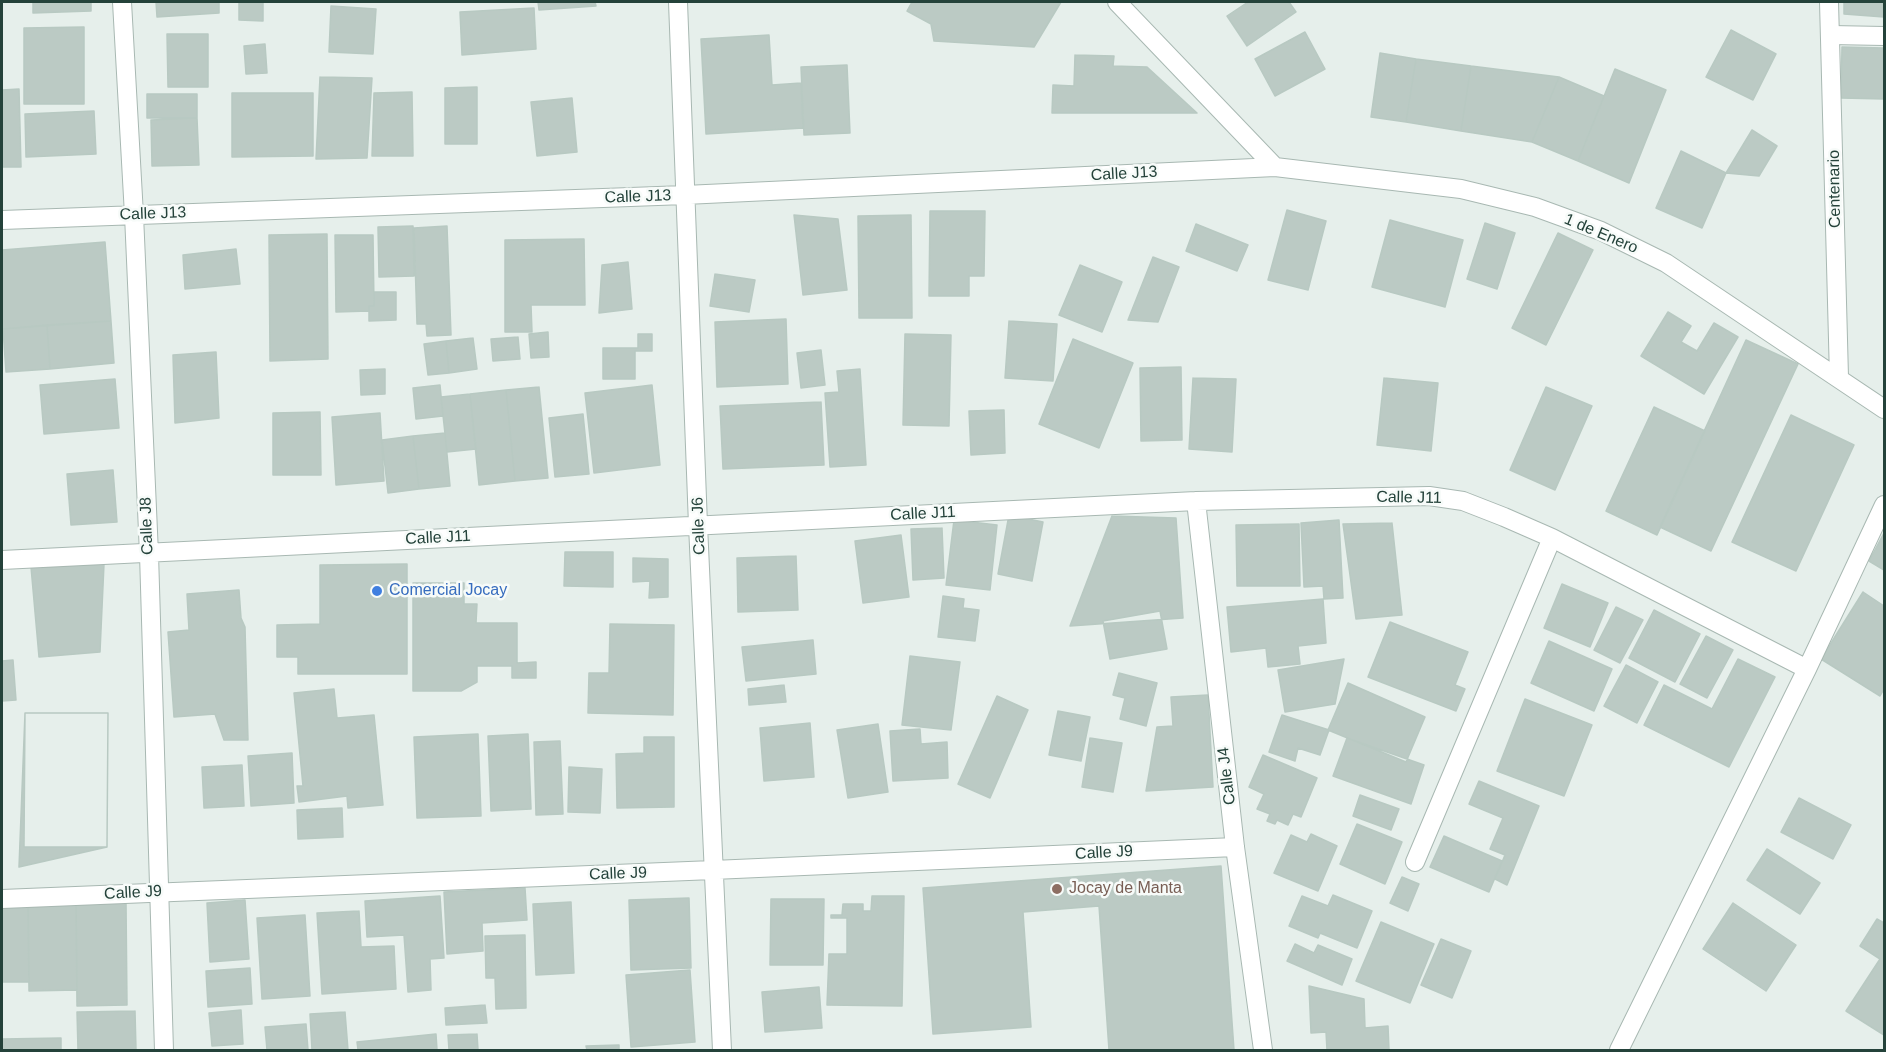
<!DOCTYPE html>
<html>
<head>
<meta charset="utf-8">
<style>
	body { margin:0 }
	#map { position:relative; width:1886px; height:1052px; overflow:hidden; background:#e6efeb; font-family:Arial,sans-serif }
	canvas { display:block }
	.frame { position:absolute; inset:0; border:3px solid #24423a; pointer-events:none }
</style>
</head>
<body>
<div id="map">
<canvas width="1886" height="1052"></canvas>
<div class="frame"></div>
</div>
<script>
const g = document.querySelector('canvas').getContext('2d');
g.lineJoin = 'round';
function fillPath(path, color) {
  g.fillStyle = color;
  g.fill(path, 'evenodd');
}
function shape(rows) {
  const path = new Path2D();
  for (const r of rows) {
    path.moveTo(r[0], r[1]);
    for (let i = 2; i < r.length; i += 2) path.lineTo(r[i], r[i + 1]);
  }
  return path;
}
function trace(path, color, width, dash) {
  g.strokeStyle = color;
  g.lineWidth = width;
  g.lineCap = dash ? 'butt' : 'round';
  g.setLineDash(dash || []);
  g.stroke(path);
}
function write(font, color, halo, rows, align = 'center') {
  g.font = font + ' Arial,sans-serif';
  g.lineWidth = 5;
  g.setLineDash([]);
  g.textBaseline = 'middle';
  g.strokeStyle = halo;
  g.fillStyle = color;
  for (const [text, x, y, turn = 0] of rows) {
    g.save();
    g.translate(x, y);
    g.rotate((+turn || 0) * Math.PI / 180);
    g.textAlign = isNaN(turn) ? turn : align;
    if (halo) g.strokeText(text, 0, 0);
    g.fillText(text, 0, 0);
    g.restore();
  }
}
const building = shape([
	[33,2,91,2,91,11,33,13,33,2],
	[156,2,219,2,219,13,157,17,156,2],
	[239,2,263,2,263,21,239,20,239,2],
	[538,2,595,2,596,6,539,10,538,2],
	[912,2,1061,2,1034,47,934,41,931,24,907,11,912,2],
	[1248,2,1289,2,1296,12,1247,46,1227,16,1248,2],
	[1844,2,1884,2,1884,17,1844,14,1844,2],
	[331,6,376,9,373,54,329,52,331,6],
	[534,8,536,49,462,55,460,12,534,8],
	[84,27,84,104,24,104,24,28,84,27],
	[1731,30,1776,54,1753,100,1706,77,1731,30],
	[1305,32,1325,69,1275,96,1255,59,1305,32],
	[167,34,208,34,208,87,168,87,167,34],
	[769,35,772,85,801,83,803,128,706,134,701,39,769,35],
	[265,44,267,73,246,74,244,46,265,44],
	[1842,47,1884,48,1884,99,1841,98,1842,47],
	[1380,53,1416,59,1406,122,1371,117,1380,53],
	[1075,55,1114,56,1113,66,1147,67,1197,113,1052,113,1053,85,1074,86,1075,55],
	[1416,59,1471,66,1461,131,1406,122,1416,59],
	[847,65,850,133,804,135,801,67,847,65],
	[1471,66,1559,77,1532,142,1461,131,1471,66],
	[1615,69,1666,90,1629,183,1578,161,1615,69],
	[320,77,372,78,367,158,316,159,320,77],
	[1559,77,1604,96,1578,161,1532,142,1559,77],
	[477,87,477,144,445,144,445,88,477,87],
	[19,89,21,167,2,167,2,90,19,89],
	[412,92,413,156,372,156,374,93,412,92],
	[232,93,313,93,313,156,232,157,232,93],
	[147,94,197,94,197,118,147,118,147,94],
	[572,98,577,152,537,156,531,102,572,98],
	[94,111,96,154,26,157,25,114,94,111],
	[197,118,199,165,152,166,151,120,197,118],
	[1752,130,1777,146,1759,176,1726,173,1752,130],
	[1681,151,1726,173,1702,228,1656,208,1681,151],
	[1287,210,1326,221,1308,290,1268,280,1287,210],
	[930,211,985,211,984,276,969,276,969,296,929,296,930,211],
	[794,215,838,219,847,290,803,295,794,215],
	[911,215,912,318,859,318,858,216,911,215],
	[1390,220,1463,240,1445,307,1372,287,1390,220],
	[1485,223,1515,233,1497,289,1467,279,1485,223],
	[1196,224,1248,245,1237,271,1186,251,1196,224],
	[413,226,414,276,379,277,378,227,413,226],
	[447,226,451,335,427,336,426,324,417,324,414,228,447,226],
	[1558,233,1593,250,1546,345,1512,328,1558,233],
	[327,234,328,359,270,361,269,235,327,234],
	[335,235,373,235,374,306,369,306,369,311,336,312,335,235],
	[584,239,585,305,531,305,532,332,505,332,505,240,584,239],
	[105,242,111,321,2,329,2,250,105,242],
	[236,249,240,284,185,289,183,255,236,249],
	[1153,257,1179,267,1158,322,1128,320,1153,257],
	[628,262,632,309,599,313,602,265,628,262],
	[1080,265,1122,282,1102,332,1059,315,1080,265],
	[715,274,755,280,749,312,710,306,715,274],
	[374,292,396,292,396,320,369,321,369,306,374,306,374,292],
	[1668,312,1691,326,1681,342,1697,351,1714,323,1738,337,1704,394,1641,356,1668,312],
	[786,319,788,384,717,387,715,322,786,319],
	[111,321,114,363,50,369,47,325,111,321],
	[1009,321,1057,324,1053,381,1005,378,1009,321],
	[47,325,50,369,6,372,3,329,47,325],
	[548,332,549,357,531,358,529,334,548,332],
	[638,334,652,334,652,351,635,351,635,379,603,379,603,348,638,348,638,334],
	[905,334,951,335,949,426,903,425,905,334],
	[518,337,520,359,493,361,491,339,518,337],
	[473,338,477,369,449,373,446,341,473,338],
	[1073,339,1133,363,1099,448,1039,424,1073,339],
	[1746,340,1798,364,1711,551,1660,527,1746,340],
	[446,341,449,373,428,375,424,344,446,341],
	[821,350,825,385,801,388,797,353,821,350],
	[216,352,219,418,175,423,173,355,216,352],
	[1181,367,1182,440,1141,441,1140,368,1181,367],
	[385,369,385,394,361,395,360,370,385,369],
	[860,369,866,465,830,467,825,393,839,392,837,371,860,369],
	[1193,378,1236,379,1232,452,1189,449,1193,378],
	[1384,378,1438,383,1431,451,1377,445,1384,378],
	[115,379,119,428,44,434,40,385,115,379],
	[440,385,443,416,416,419,413,388,440,385],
	[652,385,660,465,594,473,585,393,652,385],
	[539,387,548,478,515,481,506,390,539,387],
	[1546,387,1592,406,1555,490,1510,470,1546,387],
	[506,390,515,481,479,485,470,394,506,390],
	[470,394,476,449,447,452,441,397,470,394],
	[821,402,824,465,723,469,720,406,821,402],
	[1654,407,1705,431,1657,535,1606,511,1654,407],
	[1004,410,1005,453,971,455,969,411,1004,410],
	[320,412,321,475,273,475,273,413,320,412],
	[380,413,384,481,336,485,332,417,380,413],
	[583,414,589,474,555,477,549,418,583,414],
	[1791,415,1854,445,1796,571,1732,542,1791,415],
	[445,433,450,486,419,489,413,436,445,433],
	[413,436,419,489,388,493,382,440,413,436],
	[113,470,117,522,71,525,67,474,113,470],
	[1009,515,1043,522,1032,581,998,574,1009,515],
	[1112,516,1176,518,1183,618,1070,626,1112,516],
	[954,520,997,525,990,590,946,585,954,520],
	[1339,520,1343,598,1324,599,1323,586,1304,587,1301,523,1339,520],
	[1392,523,1402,615,1356,619,1343,524,1392,523],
	[1299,524,1300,586,1237,586,1236,525,1299,524],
	[942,528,944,578,913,580,911,529,942,528],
	[1884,533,1884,570,1869,561,1884,533],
	[901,535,909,597,863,603,855,541,901,535],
	[565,552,613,552,613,587,564,586,565,552],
	[796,556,798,610,738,612,737,558,796,556],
	[633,558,668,559,668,597,649,598,650,581,633,582,633,558],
	[104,564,100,652,39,657,31,567,104,564],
	[407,564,407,674,298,674,298,657,277,657,277,625,320,624,320,565,407,564],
	[413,583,464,583,464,604,477,604,476,623,517,623,517,663,536,662,536,678,512,678,512,666,477,666,477,682,461,691,413,691,413,583],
	[1562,584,1608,603,1590,647,1544,628,1562,584],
	[239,590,241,618,245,627,248,740,224,740,215,714,174,717,168,632,189,630,187,594,239,590],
	[1863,592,1884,606,1884,689,1880,696,1821,659,1863,592],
	[943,596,964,599,963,608,979,610,975,641,938,637,943,596],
	[1323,599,1326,643,1298,646,1300,664,1268,667,1266,648,1231,652,1227,607,1323,599],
	[1616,607,1643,620,1620,663,1594,650,1616,607],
	[1654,610,1700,634,1675,682,1629,658,1654,610],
	[1160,611,1167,649,1110,659,1103,621,1160,611],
	[1390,622,1468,652,1455,685,1465,689,1456,711,1368,677,1390,622],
	[610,624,674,625,673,715,588,713,589,673,609,673,610,624],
	[1706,636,1733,650,1707,698,1680,684,1706,636],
	[813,640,816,674,746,681,742,647,813,640],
	[1549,641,1612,669,1594,711,1531,683,1549,641],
	[910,656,960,662,951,730,902,725,910,656],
	[1344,659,1335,704,1285,712,1278,670,1344,659],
	[1738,659,1775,677,1729,767,1644,725,1664,685,1712,709,1738,659],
	[13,660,16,700,2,701,2,661,13,660],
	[1626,665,1658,682,1637,723,1604,706,1626,665],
	[1119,673,1157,683,1146,726,1120,719,1125,698,1113,695,1119,673],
	[1348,683,1425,717,1406,762,1328,730,1348,683],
	[784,685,786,702,749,705,748,689,784,685],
	[334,689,337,718,374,715,383,805,348,808,347,796,299,802,297,786,303,786,294,693,334,689],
	[1208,695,1213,787,1146,791,1157,727,1173,726,1171,697,1208,695],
	[997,696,1028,710,990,798,958,784,997,696],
	[1525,699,1592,725,1564,796,1497,771,1525,699],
	[1058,711,1090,717,1081,761,1049,755,1058,711],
	[25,713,108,713,107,847,19,867,25,713],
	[25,713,108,713,107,847,24,847,25,713],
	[1282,715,1329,730,1320,755,1298,748,1295,761,1269,752,1282,715],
	[810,723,814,777,764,781,760,728,810,723],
	[878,724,888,792,848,798,837,730,878,724],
	[920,729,921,744,947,742,948,778,893,781,890,731,920,729],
	[478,734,481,816,417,818,414,737,478,734],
	[528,734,531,809,491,811,488,736,528,734],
	[644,737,674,737,674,807,617,808,616,754,644,753,644,737],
	[1090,738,1122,743,1113,792,1082,787,1090,738],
	[1347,738,1424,765,1411,804,1333,776,1347,738],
	[560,741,563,814,536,815,534,742,560,741],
	[292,753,294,803,251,806,248,756,292,753],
	[1263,755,1317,778,1301,817,1293,814,1288,825,1277,820,1275,824,1267,821,1270,814,1257,809,1264,794,1249,787,1263,755],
	[242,765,244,806,204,808,202,767,242,765],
	[569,767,602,769,600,813,568,812,569,767],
	[1479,781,1539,806,1507,885,1495,879,1505,855,1490,849,1503,818,1469,804,1479,781],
	[1360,795,1399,809,1391,830,1353,816,1360,795],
	[1799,798,1851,825,1833,859,1781,832,1799,798],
	[342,808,343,837,298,839,297,810,342,808],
	[1357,824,1402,842,1385,884,1340,864,1357,824],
	[1311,834,1337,846,1318,891,1274,873,1291,835,1307,842,1311,834],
	[1444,836,1502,861,1489,892,1430,867,1444,836],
	[1767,849,1820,883,1800,914,1747,880,1767,849],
	[1221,866,1234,1050,1109,1050,1099,906,1023,912,1031,1027,933,1034,923,888,1221,866],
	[1402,877,1419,884,1408,911,1390,903,1402,877],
	[525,888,527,920,482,923,483,951,447,954,444,892,525,888],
	[1333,895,1372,911,1357,948,1320,933,1318,938,1289,926,1302,896,1328,906,1333,895],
	[440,896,444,958,430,959,431,990,408,992,404,935,367,937,365,901,440,896],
	[872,896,904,896,902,1006,827,1005,829,954,847,954,847,918,831,918,831,915,842,915,843,904,863,904,863,911,871,911,872,896],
	[689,898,691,968,631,970,629,900,689,898],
	[771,899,824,899,823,965,770,965,771,899],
	[245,900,249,959,210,962,207,903,245,900],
	[126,901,127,1005,77,1006,76,902,126,901],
	[28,902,29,982,2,982,2,903,28,902],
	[28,902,76,902,77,990,29,991,28,902],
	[571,902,574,973,536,975,533,904,571,902],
	[1733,903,1796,945,1766,991,1703,949,1733,903],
	[359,911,361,947,394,946,396,989,322,994,317,913,359,911],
	[305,915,310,996,262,999,257,918,305,915],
	[1877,919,1884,923,1884,1035,1846,1011,1880,959,1860,946,1877,919],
	[1381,922,1434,944,1410,1003,1356,981,1381,922],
	[525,935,526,1008,496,1009,495,978,486,978,485,936,525,935],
	[1441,939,1471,951,1452,998,1421,985,1441,939],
	[1295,944,1314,953,1318,945,1352,959,1342,985,1287,961,1295,944],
	[250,968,252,1004,208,1007,206,971,250,968],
	[690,970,695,1042,631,1047,626,975,690,970],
	[1309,986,1364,999,1365,1028,1388,1026,1389,1050,1327,1050,1326,1032,1311,1033,1309,986],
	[819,987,822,1028,765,1032,762,992,819,987],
	[485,1005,487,1023,446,1025,445,1008,485,1005],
	[241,1010,243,1044,212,1046,209,1013,241,1010],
	[135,1011,136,1050,78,1050,77,1012,135,1011],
	[345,1012,348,1050,312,1050,310,1014,345,1012],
	[306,1024,308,1050,267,1050,265,1027,306,1024],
	[436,1034,437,1050,358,1050,357,1042,436,1034],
	[477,1034,478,1050,449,1050,448,1035,477,1034],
	[61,1038,61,1050,2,1050,2,1039,61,1038],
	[619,1045,619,1050,587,1050,586,1046,619,1045]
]);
fillPath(building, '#bbcac4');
trace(building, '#b8c9c2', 1.5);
const service = shape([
	[1831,35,1884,36]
]);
const minor = shape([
	[122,2,134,215,149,554,164,1050],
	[678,2,698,525,722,1050],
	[1117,2,1275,167],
	[1829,2,1839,377],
	[2,220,685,195,1275,167,1461,189,1535,207,1601,231,1666,263,1884,409],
	[1196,501,1235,847,1263,1050],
	[2,560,1196,501,1429,496,1463,501,1504,517,1552,538,1807,669],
	[1415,862,1552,538],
	[2,899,713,870,1235,847],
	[1619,1050,1807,669,1884,505]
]);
trace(service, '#a8b8b2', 20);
trace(minor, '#a8b8b2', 20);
trace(service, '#fff', 18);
trace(minor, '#fff', 18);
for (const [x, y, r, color] of [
	[377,591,6,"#3f7fe0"],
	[1057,889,6,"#8d6e63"]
]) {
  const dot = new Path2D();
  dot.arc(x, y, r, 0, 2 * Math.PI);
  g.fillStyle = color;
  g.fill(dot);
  trace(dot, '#f7fbf9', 2);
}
write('16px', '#24423a', '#f7fbf9', [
	["Calle J13",1124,174,-3],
	["Centenario",1835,189,-91],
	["Calle J13",638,197,-2],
	["Calle J13",153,214,-2],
	["1 de Enero",1601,234,23],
	["Calle J11",1409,498,1],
	["Calle J11",923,514,-3],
	["Calle J8",147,526,-92],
	["Calle J6",699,526,-92],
	["Calle J11",438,538,-3],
	["Calle J4",1227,776,-97],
	["Calle J9",1104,853,-3],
	["Calle J9",618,874,-2],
	["Calle J9",133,893,-3]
]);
write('16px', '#366cbe', '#f7fbf9', [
	["Comercial Jocay",389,591]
], 'left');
write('16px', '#785e54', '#f7fbf9', [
	["Jocay de Manta",1069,889]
], 'left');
</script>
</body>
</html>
